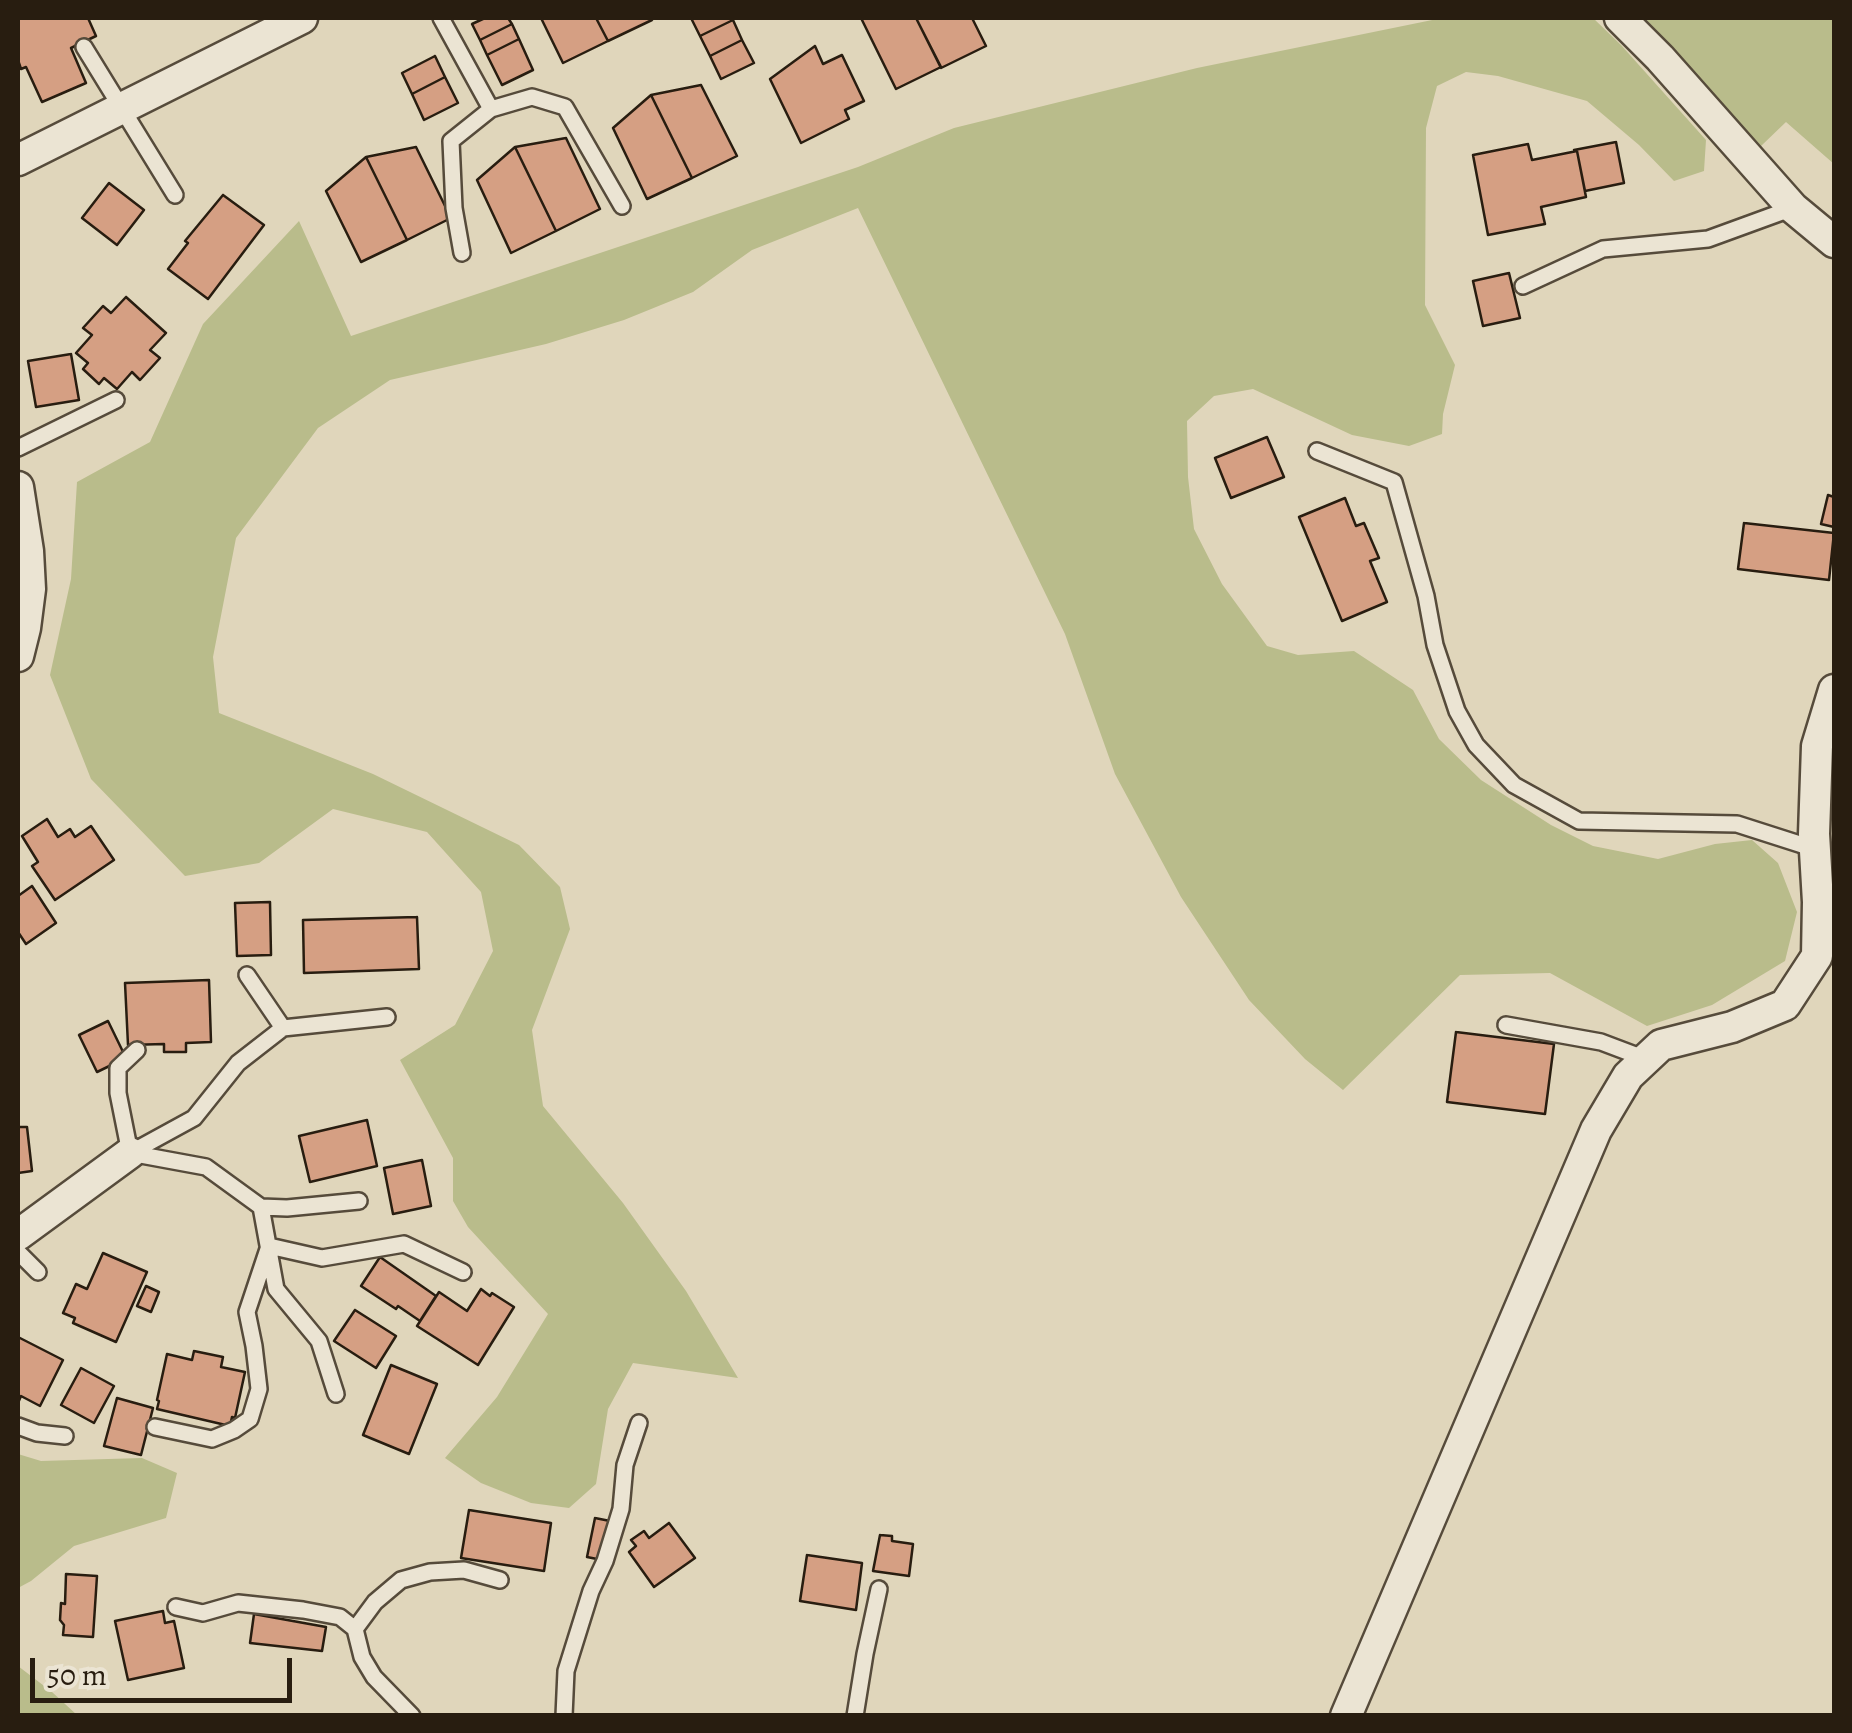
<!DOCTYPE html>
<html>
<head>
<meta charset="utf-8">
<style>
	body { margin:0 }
	#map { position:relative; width:1852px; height:1733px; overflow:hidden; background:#e0d6bb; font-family:Alegreya,serif }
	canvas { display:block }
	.frame { position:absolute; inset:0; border:20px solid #281d10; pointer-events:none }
	.scale { position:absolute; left:30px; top:1658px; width:262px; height:45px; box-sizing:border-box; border:5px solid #281d10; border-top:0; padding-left:12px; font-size:30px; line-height:35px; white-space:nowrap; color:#281d10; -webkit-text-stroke:8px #ebe4d3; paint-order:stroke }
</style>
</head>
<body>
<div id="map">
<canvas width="1852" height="1733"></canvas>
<div class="frame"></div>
<div class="scale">50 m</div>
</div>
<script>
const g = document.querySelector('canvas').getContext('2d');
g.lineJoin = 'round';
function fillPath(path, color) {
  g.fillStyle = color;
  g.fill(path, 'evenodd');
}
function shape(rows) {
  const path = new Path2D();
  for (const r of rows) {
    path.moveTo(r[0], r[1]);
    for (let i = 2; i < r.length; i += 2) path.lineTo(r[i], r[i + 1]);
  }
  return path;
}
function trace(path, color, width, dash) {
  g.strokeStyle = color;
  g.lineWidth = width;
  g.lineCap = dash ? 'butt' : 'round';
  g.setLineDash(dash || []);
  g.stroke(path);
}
fillPath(shape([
	[1442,18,1593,18,1621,45,1706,140,1704,171,1674,181,1639,145,1587,101,1498,76,1466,72,1437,86,1426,128,1425,305,1455,365,1443,414,1442,434,1409,446,1352,435,1253,389,1214,396,1187,421,1188,477,1194,529,1222,584,1267,646,1298,655,1354,651,1413,690,1439,739,1481,780,1551,825,1593,846,1658,859,1715,844,1752,840,1778,863,1797,912,1785,961,1712,1005,1647,1026,1550,973,1460,975,1343,1090,1305,1059,1249,1000,1181,897,1115,774,1065,634,858,208,752,250,693,292,624,320,546,344,390,380,318,428,236,538,213,657,219,713,373,774,519,845,560,887,570,929,532,1030,543,1106,623,1203,686,1291,738,1378,633,1363,608,1409,596,1484,569,1508,531,1503,481,1483,445,1458,497,1397,548,1314,468,1227,453,1201,453,1158,400,1060,455,1025,493,951,481,892,427,832,333,809,259,863,185,876,91,779,50,675,71,579,77,482,150,442,203,324,299,221,351,336,858,167,954,128,1197,68],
	[1640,18,1834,18,1834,164,1786,122,1761,146],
	[18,1454,41,1461,142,1458,177,1473,166,1518,74,1546,31,1581,18,1588],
	[18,1666,52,1692,77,1715,18,1715]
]), '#b9bc8b');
const building = shape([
	[18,18,88,18,96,36,71,48,86,83,42,102,26,67,21,69,18,60,18,18],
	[485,18,508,18,512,24,480,40,472,24,485,18],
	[541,18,596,18,608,41,563,63,541,18],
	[596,18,651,18,652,20,608,41,596,18],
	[691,18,732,18,733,20,700,36,691,18],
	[861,18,916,18,941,67,896,89,861,18],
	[916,18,972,18,986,46,941,68,916,18],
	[733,20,742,40,710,56,700,36,733,20],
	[512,24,519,39,487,55,480,40,512,24],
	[519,39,533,70,502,85,487,55,519,39],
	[742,40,754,63,721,79,710,56,742,40],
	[815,46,823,64,842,55,864,101,845,110,849,119,801,143,770,79,815,46],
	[435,56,445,77,412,94,402,73,435,56],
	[445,77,458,103,424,120,412,94,445,77],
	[701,85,737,156,692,178,651,95,701,85],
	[651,95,692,178,647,199,613,128,651,95],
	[566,138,600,209,556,231,515,147,566,138],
	[1616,142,1624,183,1585,191,1577,151,1574,150,1616,142],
	[1528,144,1532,160,1577,151,1586,197,1541,207,1545,224,1488,235,1473,155,1528,144],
	[416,147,451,218,407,240,366,157,416,147],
	[515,147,556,231,511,253,477,180,515,147],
	[366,157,407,240,361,262,326,191,366,157],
	[109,183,144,210,117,245,82,218,109,183],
	[223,195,264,225,208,299,168,269,188,243,185,241,223,195],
	[1509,273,1520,318,1483,326,1473,281,1509,273],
	[126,297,166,333,150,350,160,358,140,380,132,372,117,389,104,378,99,384,83,369,88,363,76,353,92,335,83,328,103,306,111,313,126,297],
	[71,354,79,400,36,407,28,361,71,354],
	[1267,437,1284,477,1231,498,1215,458,1267,437],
	[1828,495,1834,497,1834,527,1821,524,1828,495],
	[1345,498,1356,526,1364,523,1379,558,1370,561,1387,602,1342,621,1299,517,1345,498],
	[1744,523,1834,533,1829,580,1738,569,1744,523],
	[47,819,58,837,70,829,75,837,91,826,114,860,55,900,32,866,38,862,22,836,47,819],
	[32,886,56,923,26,944,18,932,18,896,32,886],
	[270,902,271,955,237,956,235,903,270,902],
	[417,917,419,969,304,973,303,920,417,917],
	[209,980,211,1042,186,1043,186,1052,164,1052,164,1044,128,1045,125,983,209,980],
	[108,1021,126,1058,97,1072,79,1035,108,1021],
	[1456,1032,1554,1044,1545,1114,1447,1102,1456,1032],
	[367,1120,377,1166,310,1182,299,1136,367,1120],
	[18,1127,27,1127,32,1171,18,1173,18,1127],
	[422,1160,431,1206,393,1214,384,1168,422,1160],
	[103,1253,147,1272,116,1342,73,1323,75,1318,63,1313,76,1284,87,1289,103,1253],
	[380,1257,436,1296,420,1321,398,1306,396,1309,361,1286,380,1257],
	[146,1286,159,1292,151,1312,137,1306,146,1286],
	[481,1289,490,1296,492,1293,514,1307,478,1365,417,1326,439,1292,467,1311,481,1289],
	[355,1310,396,1336,376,1368,334,1341,355,1310],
	[18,1337,63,1360,40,1406,21,1396,18,1403,18,1337],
	[194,1351,223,1357,221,1367,245,1372,235,1418,232,1417,230,1426,157,1409,159,1401,157,1400,167,1354,192,1360,194,1351],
	[391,1365,437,1384,409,1454,363,1435,391,1365],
	[81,1368,114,1386,94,1423,61,1405,81,1368],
	[117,1398,153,1408,141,1455,104,1446,117,1398],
	[469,1510,551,1523,544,1571,461,1558,469,1510],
	[595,1518,610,1521,602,1560,587,1557,595,1518],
	[669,1523,695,1558,654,1587,629,1552,636,1546,631,1540,644,1531,649,1538,669,1523],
	[880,1535,892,1536,892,1541,913,1544,909,1576,873,1571,880,1535],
	[807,1555,862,1563,856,1610,800,1601,807,1555],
	[66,1574,97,1576,93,1637,63,1635,64,1625,60,1620,61,1603,65,1604,66,1574],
	[163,1611,165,1623,174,1621,184,1668,128,1680,115,1621,163,1611],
	[254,1614,326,1627,322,1651,250,1643,254,1614]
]);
fillPath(building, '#d59f83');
trace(building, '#281d10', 2.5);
const lane = shape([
	[441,18,491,109,532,97,565,107,622,206],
	[84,47,175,195],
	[462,253,454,208,451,141,491,109],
	[1523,286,1603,249,1708,239,1793,208],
	[18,448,116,400],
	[1317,451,1394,482,1426,596,1435,645,1457,711,1476,745,1514,785,1579,821,1737,824,1815,849],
	[247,975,283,1028],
	[1506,1025,1601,1042,1646,1059],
	[130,1153,194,1118,238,1063,283,1028,387,1017],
	[130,1153,206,1167,261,1207,287,1208,359,1201],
	[130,1153,118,1093,118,1068,137,1050],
	[261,1207,276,1289,319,1341,336,1394],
	[18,1252,38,1272],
	[18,1426,37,1433,65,1436],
	[155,1427,212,1439,234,1430,250,1419,259,1389,254,1346,247,1312,269,1246,322,1258,404,1244,463,1272],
	[176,1607,203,1613,238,1603,303,1610,340,1617,355,1629,362,1657,374,1677,412,1716],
	[355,1629,375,1602,401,1580,430,1572,464,1570,500,1580],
	[564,1716,566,1671,591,1591,605,1561,621,1509,625,1465,639,1423],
	[855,1716,865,1654,879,1589]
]);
const street = shape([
	[1620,18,1660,58,1793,208,1834,242],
	[18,160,302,18],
	[18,487,28,551,30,589,25,628,18,656],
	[18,1235,130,1153],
	[1346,1716,1596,1130,1628,1076,1661,1045,1732,1027,1785,1005,1817,956,1818,902,1814,834,1817,746,1834,690]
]);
trace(lane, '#564b3b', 20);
trace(street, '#564b3b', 35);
trace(lane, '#ebe4d3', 15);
trace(street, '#ebe4d3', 30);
</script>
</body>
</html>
